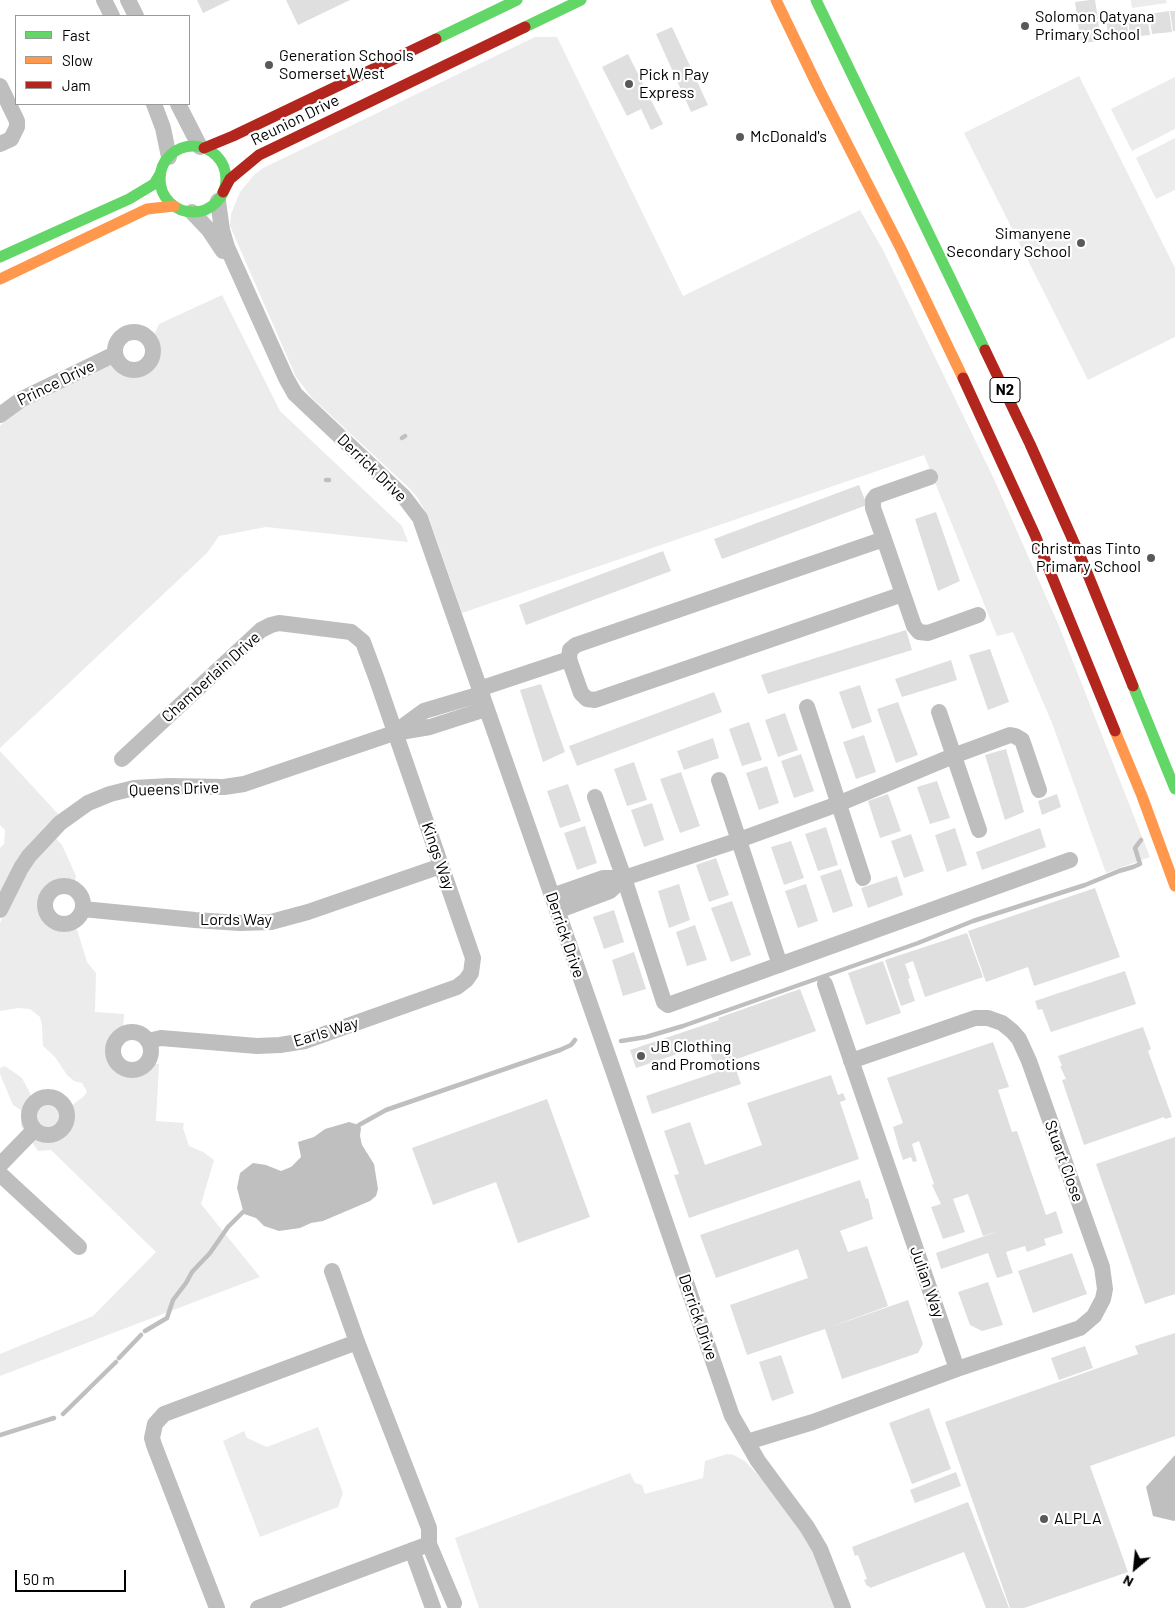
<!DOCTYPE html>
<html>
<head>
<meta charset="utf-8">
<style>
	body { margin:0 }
	#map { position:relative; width:1175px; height:1608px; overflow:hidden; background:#fff; font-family:Barlow,sans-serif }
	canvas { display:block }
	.legend { position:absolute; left:15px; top:15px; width:175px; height:90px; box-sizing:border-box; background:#fff; border:1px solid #999; margin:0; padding:6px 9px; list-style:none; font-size:15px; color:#000 }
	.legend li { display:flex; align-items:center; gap:10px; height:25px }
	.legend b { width:25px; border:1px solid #999 }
	.north { position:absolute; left:1110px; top:1543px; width:50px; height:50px; -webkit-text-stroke:4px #fff; paint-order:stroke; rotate:208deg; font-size:14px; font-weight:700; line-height:20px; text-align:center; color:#000 }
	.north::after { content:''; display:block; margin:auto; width:18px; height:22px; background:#000; clip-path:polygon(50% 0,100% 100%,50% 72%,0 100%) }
	.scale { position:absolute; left:15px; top:1570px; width:111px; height:22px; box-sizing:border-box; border:2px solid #000; border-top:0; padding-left:6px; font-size:15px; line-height:18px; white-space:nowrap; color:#000; -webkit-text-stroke:4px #fff; paint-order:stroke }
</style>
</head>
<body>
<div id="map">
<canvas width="1175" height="1608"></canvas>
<ul class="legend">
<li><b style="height:6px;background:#63d668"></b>Fast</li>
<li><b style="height:6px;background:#ff974d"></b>Slow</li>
<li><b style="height:6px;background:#b3261e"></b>Jam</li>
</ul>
<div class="north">N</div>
<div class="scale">50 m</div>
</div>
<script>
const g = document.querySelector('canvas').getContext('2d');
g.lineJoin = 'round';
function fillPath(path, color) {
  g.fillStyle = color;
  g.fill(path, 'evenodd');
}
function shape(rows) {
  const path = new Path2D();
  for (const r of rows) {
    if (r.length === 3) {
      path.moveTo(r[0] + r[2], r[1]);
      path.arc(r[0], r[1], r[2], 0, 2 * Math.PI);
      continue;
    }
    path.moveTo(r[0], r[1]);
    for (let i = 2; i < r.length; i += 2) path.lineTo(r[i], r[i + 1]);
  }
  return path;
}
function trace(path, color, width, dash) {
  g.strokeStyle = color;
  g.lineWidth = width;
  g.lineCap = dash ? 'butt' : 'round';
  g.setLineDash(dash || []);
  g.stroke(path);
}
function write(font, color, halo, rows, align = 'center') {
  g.font = font + ' Barlow,sans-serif';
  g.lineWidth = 4.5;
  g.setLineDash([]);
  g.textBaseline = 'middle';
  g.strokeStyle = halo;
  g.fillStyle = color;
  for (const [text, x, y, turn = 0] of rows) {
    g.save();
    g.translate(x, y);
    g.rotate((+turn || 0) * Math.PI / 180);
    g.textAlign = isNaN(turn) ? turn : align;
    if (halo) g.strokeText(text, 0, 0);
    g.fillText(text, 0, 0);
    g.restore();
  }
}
fillPath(shape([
	[1131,0,1166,0,1167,3,1132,8],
	[535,37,557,37,683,296,860,210,883,250,994,479,1059,626,1150,857,1106,873,1052,723,1013,632,997,636,924,455,462,613,429,518,417,497,408,487,312,398,296,377,230,226,231,214,240,192,254,175,263,168],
	[1079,76,1175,268,1175,337,1088,380,964,133],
	[1175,77,1175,129,1132,151,1111,109],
	[1175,138,1175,190,1156,199,1136,158],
	[222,295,280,411,402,526,408,542,266,527,219,536,207,553,0,748,0,426,12,414,25,405,111,364,121,373,127,375,140,375,146,372,151,368,157,357,158,350,154,335,159,324],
	[0,751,59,815,46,826,32,842,0,895,0,848,4,844,5,830,0,825],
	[54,836,62,845,76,876,75,883,61,881,48,887,41,900,40,907,45,920,56,927,70,928,76,926,87,962,96,973,95,1012,124,1014,123,1029,112,1038,108,1044,108,1058,111,1064,121,1074,128,1076,142,1074,153,1064,159,1064,156,1121,184,1123,183,1128,189,1146,203,1152,214,1160,201,1204,260,1277,0,1376,0,1354,93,1316,156,1252,51,1150,38,1151,21,1126,21,1110,13,1105,0,1074,0,1068,5,1066,22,1078,32,1097,43,1093,54,1093,61,1096,71,1106,83,1097,87,1092,82,1083,74,1081,67,1075,55,1057,43,1046,42,1025,40,1017,30,1009,18,1008,0,1011,0,923,13,895,36,859],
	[318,1427,343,1493,338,1507,260,1537,223,1441,244,1431,247,1438,267,1447],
	[727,1454,734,1455,746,1462,788,1508,816,1558,835,1608,479,1608,455,1538,630,1473,635,1483,642,1485,645,1494,703,1478,705,1461]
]), '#ececec');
fillPath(shape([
	[349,1122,359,1125,361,1128,360,1136,362,1145,374,1164,378,1189,376,1196,370,1201,323,1221,311,1223,300,1228,279,1231,264,1226,256,1218,244,1214,237,1188,240,1173,253,1163,266,1165,281,1171,291,1167,301,1157,298,1142,314,1137,325,1129],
	[1175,1455,1175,1520,1174,1521,1153,1516,1146,1487]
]), '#bfbfbf');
trace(shape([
	[402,438,405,436],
	[326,480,329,480],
	[621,1041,646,1037,683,1026,918,943,973,921,1085,885,1119,871,1133,867,1140,864,1135,848,1141,840],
	[359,1125,386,1110,560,1050,571,1045,575,1040],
	[145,1331,167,1318,173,1300,186,1283,192,1272,210,1253,228,1227,243,1212],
	[119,1358,141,1335],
	[63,1414,116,1362],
	[0,1435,54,1418]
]), '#bfbfbf', 4.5);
fillPath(shape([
	[197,0,230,0,203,13],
	[286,0,350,0,298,25],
	[1090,0,1095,0,1098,19,1078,22,1075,2],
	[1169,11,1172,32,1152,34,1149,14],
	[1170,11,1175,11,1175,31,1173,31],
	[1147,14,1150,35,1130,37,1128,17],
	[1126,17,1129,37,1109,40,1106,20],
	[1098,21,1101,41,1081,43,1078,24],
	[672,27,708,105,691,112,656,34],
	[628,54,663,124,651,130,641,109,627,116,602,67],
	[859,485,867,505,722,559,714,539],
	[936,512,960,581,938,591,915,519],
	[663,551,671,571,526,625,519,605],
	[906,630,912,650,768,694,761,675],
	[990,649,1009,702,988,710,969,655],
	[951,660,957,680,902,697,895,679],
	[541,684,565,752,543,762,520,690],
	[860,685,872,722,852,729,839,692],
	[714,692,722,712,577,766,569,746],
	[898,702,918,755,896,763,877,709],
	[785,713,798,750,778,757,765,720],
	[749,722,762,760,742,766,729,729],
	[864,735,876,772,856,779,843,742],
	[713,738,719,758,684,770,677,751],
	[1006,749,1024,812,1005,820,985,755],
	[801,754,814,791,794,798,781,761],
	[634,762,647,800,627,806,614,769],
	[767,766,779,803,759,810,746,773],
	[681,772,700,826,680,833,660,779],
	[937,781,950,818,930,824,917,787],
	[568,784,581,821,560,828,547,791],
	[888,794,901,831,880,838,868,801],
	[1057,794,1061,807,1042,815,1038,801],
	[652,803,664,840,644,847,631,810],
	[585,826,597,863,577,870,564,833],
	[826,827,838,865,818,871,805,834],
	[955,828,967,865,947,872,935,835],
	[1040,828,1046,847,982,870,976,852],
	[911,834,924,871,904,878,891,841],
	[791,841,804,878,784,885,771,847],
	[716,858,729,895,709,902,696,865],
	[841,869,853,906,833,913,820,876],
	[897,876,903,895,868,908,861,888],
	[679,884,690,920,669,928,658,891],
	[806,884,818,921,798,928,785,891],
	[1095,888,1120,957,1034,986,1028,967,986,982,968,931],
	[732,901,751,955,731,962,711,908],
	[614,910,624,942,604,949,593,917],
	[695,925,707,960,687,966,676,932],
	[967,933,983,977,925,997,913,961,905,964,910,978,908,979,915,1001,901,1006,885,960],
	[634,952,646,989,623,996,612,960],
	[883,961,901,1013,866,1025,848,973],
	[1125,971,1136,1004,1051,1032,1042,1009,1038,1010,1035,1001],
	[800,989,816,1031,734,1060,726,1040,741,1084,652,1114,646,1096,717,1072,707,1044,636,1068,630,1050,719,1020,718,1018],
	[1143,1027,1151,1049,1148,1051,1172,1117,1165,1119,1164,1117,1084,1145,1062,1080,1066,1079,1060,1066,1062,1066,1058,1056],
	[993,1042,1009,1087,998,1090,1012,1132,1017,1131,1046,1215,1056,1211,1063,1233,1044,1239,1046,1245,1027,1252,1025,1246,1006,1252,1013,1273,997,1278,988,1253,941,1269,936,1253,999,1231,983,1236,968,1194,953,1199,965,1232,943,1239,931,1207,941,1204,932,1185,934,1184,919,1141,912,1144,917,1161,913,1162,911,1157,903,1160,899,1148,893,1127,903,1123,887,1078],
	[831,1075,838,1095,843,1093,846,1100,840,1102,859,1159,689,1218,674,1175,679,1174,664,1131,690,1122,705,1165,762,1145,747,1103],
	[547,1099,590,1217,518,1243,496,1182,433,1205,412,1148],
	[1175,1137,1175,1294,1145,1304,1096,1164],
	[860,1180,866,1199,868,1198,873,1219,840,1231,848,1252,867,1246,888,1306,825,1329,908,1300,923,1344,918,1353,842,1379,825,1329,747,1355,730,1305,808,1278,798,1249,716,1278,700,1235],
	[1072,1253,1087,1294,1033,1313,1018,1271],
	[988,1282,1003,1325,982,1331,970,1325,958,1292],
	[1175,1333,1175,1436,1090,1466,1128,1572,1024,1608,1010,1608,945,1422,1138,1354,1135,1346],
	[1085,1346,1093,1368,1059,1380,1051,1358],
	[781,1355,794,1393,772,1401,759,1362],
	[929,1408,951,1469,912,1484,889,1423],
	[956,1472,961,1486,915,1503,910,1490],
	[968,1502,1009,1608,986,1608,964,1552,870,1588,869,1586,867,1586,864,1580,867,1579,858,1555,855,1556,852,1547]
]), '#dfdfdf');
trace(shape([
	[104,0,112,16],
	[128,0,136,16],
	[0,86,17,121,17,127,11,139,0,144],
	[154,104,163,128,169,157],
	[178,104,200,147],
	[218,201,222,230,227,247,286,378,295,394,404,497,420,518,614,1073,732,1416,758,1461,807,1527,820,1549,843,1608],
	[192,212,209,230,223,251],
	[134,351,19],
	[0,415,22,399,115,354],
	[884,539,903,594,595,700,587,699,581,693,569,659,570,650,576,645,884,539],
	[884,539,873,508,873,500,876,496,930,477],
	[903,594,914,626,919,632,928,633,978,615],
	[479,689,569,659],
	[807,707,863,878],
	[939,712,979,830],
	[398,730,424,711,481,694],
	[122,759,234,655,261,630,271,625,279,623,351,632,363,642,376,677,473,958,471,973,466,980,457,987,305,1041,280,1045,257,1046,161,1038,148,1041],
	[719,780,780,965],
	[595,797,624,878,664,1002,668,1005,1070,860],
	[64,905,19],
	[552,896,603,878,624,878,739,840,838,804,953,756,1010,735,1015,736,1022,740,1039,790],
	[83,909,195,920,240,923,271,922,308,912,441,866],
	[0,910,21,868,29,856,60,823,88,803,110,794,134,788,169,786,224,787,244,784,394,733,430,727,486,709],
	[557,911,610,891,624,878],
	[825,984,957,1369],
	[132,1051,19],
	[48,1116,19],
	[0,1165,34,1130],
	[0,1174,79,1247],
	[332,1271,357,1342,429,1528,429,1544,454,1603],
	[747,1442,813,1422,957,1369,1080,1328,1094,1316,1103,1299,1105,1289,1102,1267,1029,1061,1019,1039,1012,1031,1002,1023,988,1018,975,1018,851,1061],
	[412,1550,433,1608],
	[217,1608,154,1445,152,1438,155,1424,164,1414,357,1342],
	[258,1608,429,1544]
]), '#bebebe', 16);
trace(shape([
	[816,0,985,350],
	[525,27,581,0],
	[436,39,517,0],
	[193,179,33],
	[0,257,129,199,154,184,160,174],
	[1133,686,1175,789]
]), '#63d668', 11);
trace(shape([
	[776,0,818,87,901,249,963,378],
	[0,279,147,209,174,206],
	[1115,731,1142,796,1175,886]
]), '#ff974d', 11);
trace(shape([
	[204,148,233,136,436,39],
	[223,192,230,179,259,155,525,27],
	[985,350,1030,444,1084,565,1133,686],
	[963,378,1035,535,1115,731]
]), '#b3261e', 11);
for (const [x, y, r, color] of [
	[1025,26,5,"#595959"],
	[269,65,5,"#595959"],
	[629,84,5,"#595959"],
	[740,137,5,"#595959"],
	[1081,243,5,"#595959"],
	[1151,558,5,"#595959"],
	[641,1056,5,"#595959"],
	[1044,1519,5,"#595959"]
]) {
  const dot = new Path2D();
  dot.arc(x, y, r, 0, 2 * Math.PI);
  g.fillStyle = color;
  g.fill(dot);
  trace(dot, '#fff', 2);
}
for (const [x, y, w] of [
	[1005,390,30]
]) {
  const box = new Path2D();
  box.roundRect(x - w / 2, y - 12.5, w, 25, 4);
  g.fillStyle = '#fff';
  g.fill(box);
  trace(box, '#000', 1);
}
write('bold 15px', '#000', null, [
	["N2",1005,390]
]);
write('16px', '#000', '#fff', [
	["Solomon Qatyana",1035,17],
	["Primary School",1035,35],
	["Generation Schools",279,56],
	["Somerset West",279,74],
	["Pick n Pay",639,75],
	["Express",639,93],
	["McDonald's",750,137],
	["Simanyene",1071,234,"right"],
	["Secondary School",1071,252,"right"],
	["Christmas Tinto",1141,549,"right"],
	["Primary School",1141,567,"right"],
	["JB Clothing",651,1047],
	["and Promotions",651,1065],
	["ALPLA",1054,1519]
], 'left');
write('16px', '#000', '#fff', [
	["Reunion Drive",295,120,-26],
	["Prince Drive",56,383,-26],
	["Derrick Drive",372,468,44],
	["Chamberlain Drive",211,677,-42],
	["Queens Drive",174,789,-2],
	["Kings Way",438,856,71],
	["Lords Way",236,920],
	["Derrick Drive",565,935,71],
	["Earls Way",326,1032,-17],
	["Stuart Close",1064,1161,70],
	["Julian Way",927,1282,71],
	["Derrick Drive",698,1317,71]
]);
</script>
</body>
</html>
